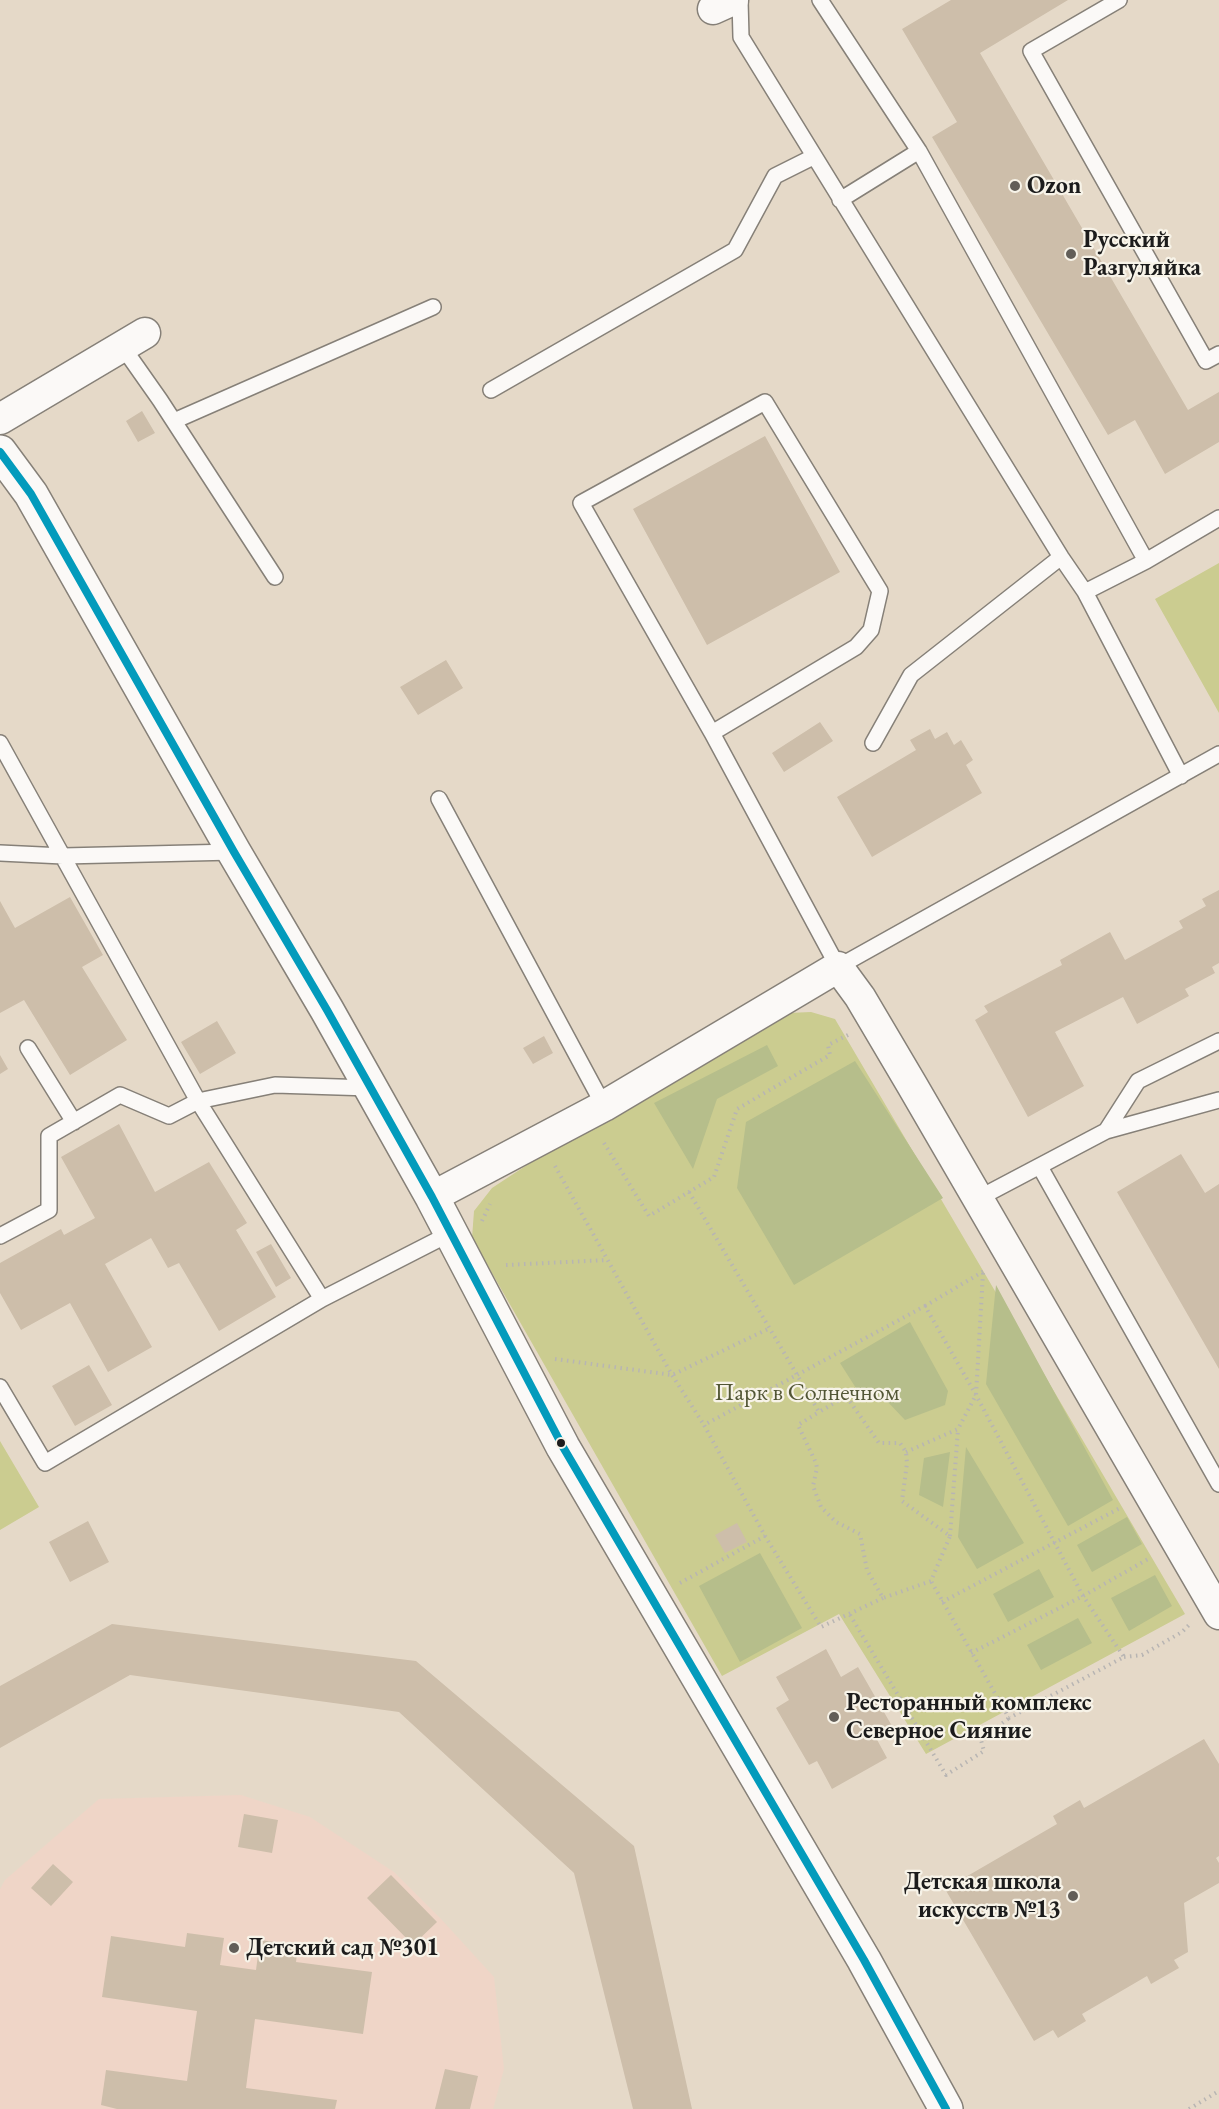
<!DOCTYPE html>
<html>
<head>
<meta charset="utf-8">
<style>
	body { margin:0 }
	canvas { display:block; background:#e5d9c8 }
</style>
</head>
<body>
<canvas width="1219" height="2109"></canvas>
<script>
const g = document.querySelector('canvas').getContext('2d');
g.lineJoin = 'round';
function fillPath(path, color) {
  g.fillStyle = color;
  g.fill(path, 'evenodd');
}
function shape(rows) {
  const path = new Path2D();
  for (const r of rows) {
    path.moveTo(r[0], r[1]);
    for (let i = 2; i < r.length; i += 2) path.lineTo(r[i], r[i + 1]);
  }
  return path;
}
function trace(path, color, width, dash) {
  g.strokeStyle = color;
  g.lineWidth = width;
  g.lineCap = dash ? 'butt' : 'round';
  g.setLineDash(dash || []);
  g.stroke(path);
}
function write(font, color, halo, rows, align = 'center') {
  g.font = font + ' "EB Garamond",serif';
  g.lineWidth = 4.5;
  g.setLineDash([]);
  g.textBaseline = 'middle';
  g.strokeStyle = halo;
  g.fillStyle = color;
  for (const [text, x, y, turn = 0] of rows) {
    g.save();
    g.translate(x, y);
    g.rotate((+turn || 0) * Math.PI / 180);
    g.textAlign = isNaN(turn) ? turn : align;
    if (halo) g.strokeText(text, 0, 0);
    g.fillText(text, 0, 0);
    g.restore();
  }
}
fillPath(shape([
	[241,1795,310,1817,394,1872,442,1920,494,1977,504,2069,493,2109,0,2109,0,1889,5,1880,99,1799]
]), '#efd5c7');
fillPath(shape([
	[1219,563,1219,713,1155,599],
	[811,1012,835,1019,1185,1614,926,1754,839,1614,722,1676,472,1238,474,1211,492,1188,530,1163,788,1013],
	[0,1441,39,1507,0,1530]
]), '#cbcc90');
fillPath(shape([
	[767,1045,778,1066,717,1099,693,1169,654,1103],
	[855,1061,943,1198,794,1285,737,1188,746,1122],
	[996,1285,1113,1500,1068,1526,986,1384],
	[910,1322,948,1391,945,1405,905,1420,886,1400,861,1396,840,1363],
	[966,1447,1024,1543,977,1569,958,1537],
	[950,1452,943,1507,919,1495,924,1458],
	[1127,1517,1142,1544,1092,1572,1077,1545],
	[760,1553,802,1628,740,1662,699,1586],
	[1039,1569,1054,1597,1008,1622,993,1594],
	[1155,1575,1172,1606,1129,1631,1111,1598],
	[1078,1618,1092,1643,1041,1670,1027,1645]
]), '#b6be8b');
fillPath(shape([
	[951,0,1068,0,980,53,1188,410,1219,392,1219,442,1165,474,1135,420,1108,435,932,137,957,122,902,29],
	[142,411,155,433,138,442,126,421],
	[765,436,840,572,707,645,633,509],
	[446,660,463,688,418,715,400,687],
	[820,722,833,741,784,772,772,753],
	[930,729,935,739,947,732,954,745,961,740,973,760,966,765,982,793,872,857,837,797,916,750,910,740],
	[1219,890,1219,963,1212,967,1215,973,1185,989,1189,996,1137,1024,1123,997,1055,1032,1084,1086,1028,1117,975,1020,988,1012,984,1006,1062,965,1060,960,1110,932,1125,960,1183,928,1179,921,1206,906,1202,899],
	[70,897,103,955,82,967,127,1040,70,1075,24,1000,0,1013,0,901,15,928],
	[217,1021,236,1053,200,1074,181,1042],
	[544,1036,553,1053,533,1064,523,1048],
	[0,1055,8,1069,0,1074],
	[119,1124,155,1192,209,1162,247,1223,236,1230,276,1297,219,1331,179,1263,168,1268,151,1238,105,1264,152,1347,108,1372,70,1303,21,1330,0,1293,0,1263,61,1229,64,1235,95,1218,61,1157],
	[1181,1154,1205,1193,1219,1184,1219,1369,1117,1192],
	[271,1244,291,1278,276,1287,256,1252],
	[89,1365,112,1405,75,1426,52,1386],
	[88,1521,109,1562,70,1582,49,1542],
	[737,1523,747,1542,725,1553,715,1535],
	[112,1624,416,1661,634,1846,692,2109,633,2109,574,1873,399,1712,130,1675,0,1748,0,1686],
	[826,1649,841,1677,858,1667,892,1726,875,1736,887,1758,832,1789,817,1761,809,1765,776,1708,789,1700,776,1677],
	[1204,1739,1219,1764,1219,1856,1216,1858,1219,1863,1219,1883,1184,1903,1188,1952,1174,1960,1179,1968,1151,1984,1147,1976,1082,2014,1086,2021,1058,2038,1053,2030,1034,2041,945,1889,1057,1824,1053,1816,1080,1800,1084,1808],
	[244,1814,278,1820,272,1853,238,1847],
	[53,1864,73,1882,51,1906,31,1888],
	[391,1875,437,1922,413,1945,367,1898],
	[187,1933,224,1938,220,1965,256,1970,260,1940,298,1945,296,1962,372,1972,363,2034,255,2019,246,2088,337,2100,335,2109,117,2109,101,2105,106,2070,187,2081,197,2011,102,1997,111,1936,185,1947],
	[445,2069,478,2076,470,2109,435,2109]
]), '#cdbeaa');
const service = shape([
	[740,0,741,37,1061,557,1085,592,1181,776],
	[820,0,919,151,1146,561],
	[1119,0,1031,51,1206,361,1219,354],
	[840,200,919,151],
	[122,346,160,400,275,577],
	[491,390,735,250,775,176,813,157],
	[174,421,433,307],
	[1085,592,1146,561,1219,518],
	[712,733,856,647,871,630,880,591,765,402,581,503,712,733,838,967,1219,754],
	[0,743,198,1101,275,1085,370,1088],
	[873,743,911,675,1061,557],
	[439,799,604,1106],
	[0,853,63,856,234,852],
	[28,1048,74,1122],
	[1106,1131,1219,1100],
	[1040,1167,1219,1484],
	[979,1198,1106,1131,1138,1081,1219,1041],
	[0,1236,49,1210,49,1136,120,1095,169,1116,198,1101,322,1299],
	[0,1387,45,1463,322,1299,451,1233]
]);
const minor = shape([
	[713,9,733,0],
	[0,419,145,333],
	[432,1197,604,1106,838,967,860,997,912,1085,1219,1614]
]);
const tertiary = shape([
	[0,452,31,494,234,852,327,1010,432,1197,563,1447,864,1960,946,2109]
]);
trace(service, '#868078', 18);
trace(minor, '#868078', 33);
trace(tertiary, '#868078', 36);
trace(shape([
	[604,1143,649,1216,714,1177,737,1109,830,1055,828,1045,848,1035],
	[555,1166,672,1375,704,1425],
	[689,1192,819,1412,846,1396,879,1443,900,1443,906,1452,907,1463,902,1501,950,1536,931,1581,883,1598,867,1570,860,1534,836,1522,821,1507,813,1486,817,1468,816,1463,798,1425,819,1412],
	[482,1221,490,1204],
	[506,1265,607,1260],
	[925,1306,984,1271],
	[555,1359,672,1375,768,1329],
	[906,1452,958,1429,976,1395,983,1273],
	[950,1536,958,1429],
	[680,1583,765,1536],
	[883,1598,821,1627,765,1536,704,1425,925,1306,976,1395,1083,1596,1124,1657,1009,1718,931,1581],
	[942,1602,1122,1507],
	[850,1615,946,1775,984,1751,981,1740,1009,1718],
	[971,1653,1083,1596,1150,1558],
	[1124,1657,1142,1655,1182,1632,1189,1625],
	[1189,2109,1219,2091]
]), '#b8b5b3', 4, [1.5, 4.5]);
trace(service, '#fbf9f7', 15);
trace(minor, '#fbf9f7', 30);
trace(tertiary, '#fbf9f7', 33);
trace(shape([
	[0,452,31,494,234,852,327,1010,432,1197,563,1447,864,1960,946,2109]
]), '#039bbc', 8);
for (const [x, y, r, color] of [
	[1015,186,6,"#625e58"],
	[1071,254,6,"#625e58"],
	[561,1443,5,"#1c1c1c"],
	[834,1717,6,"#625e58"],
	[1073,1896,6,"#625e58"],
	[234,1948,6,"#625e58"]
]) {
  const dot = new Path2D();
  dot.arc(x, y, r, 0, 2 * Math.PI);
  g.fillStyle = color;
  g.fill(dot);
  trace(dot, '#f7f3e8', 2);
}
write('bold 24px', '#1c1c1c', '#f7f3e8', [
	["Ozon",1027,186],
	["Русский",1083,240],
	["Разгуляйка",1083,268],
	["Ресторанный комплекс",846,1703],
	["Северное Сияние",846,1731],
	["Детская школа",1061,1882,"right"],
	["искусств №13",1061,1910,"right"],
	["Детский сад №301",246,1948]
], 'left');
write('24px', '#525635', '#f7f3e8', [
	["Парк в Солнечном",807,1393]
]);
</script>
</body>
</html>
